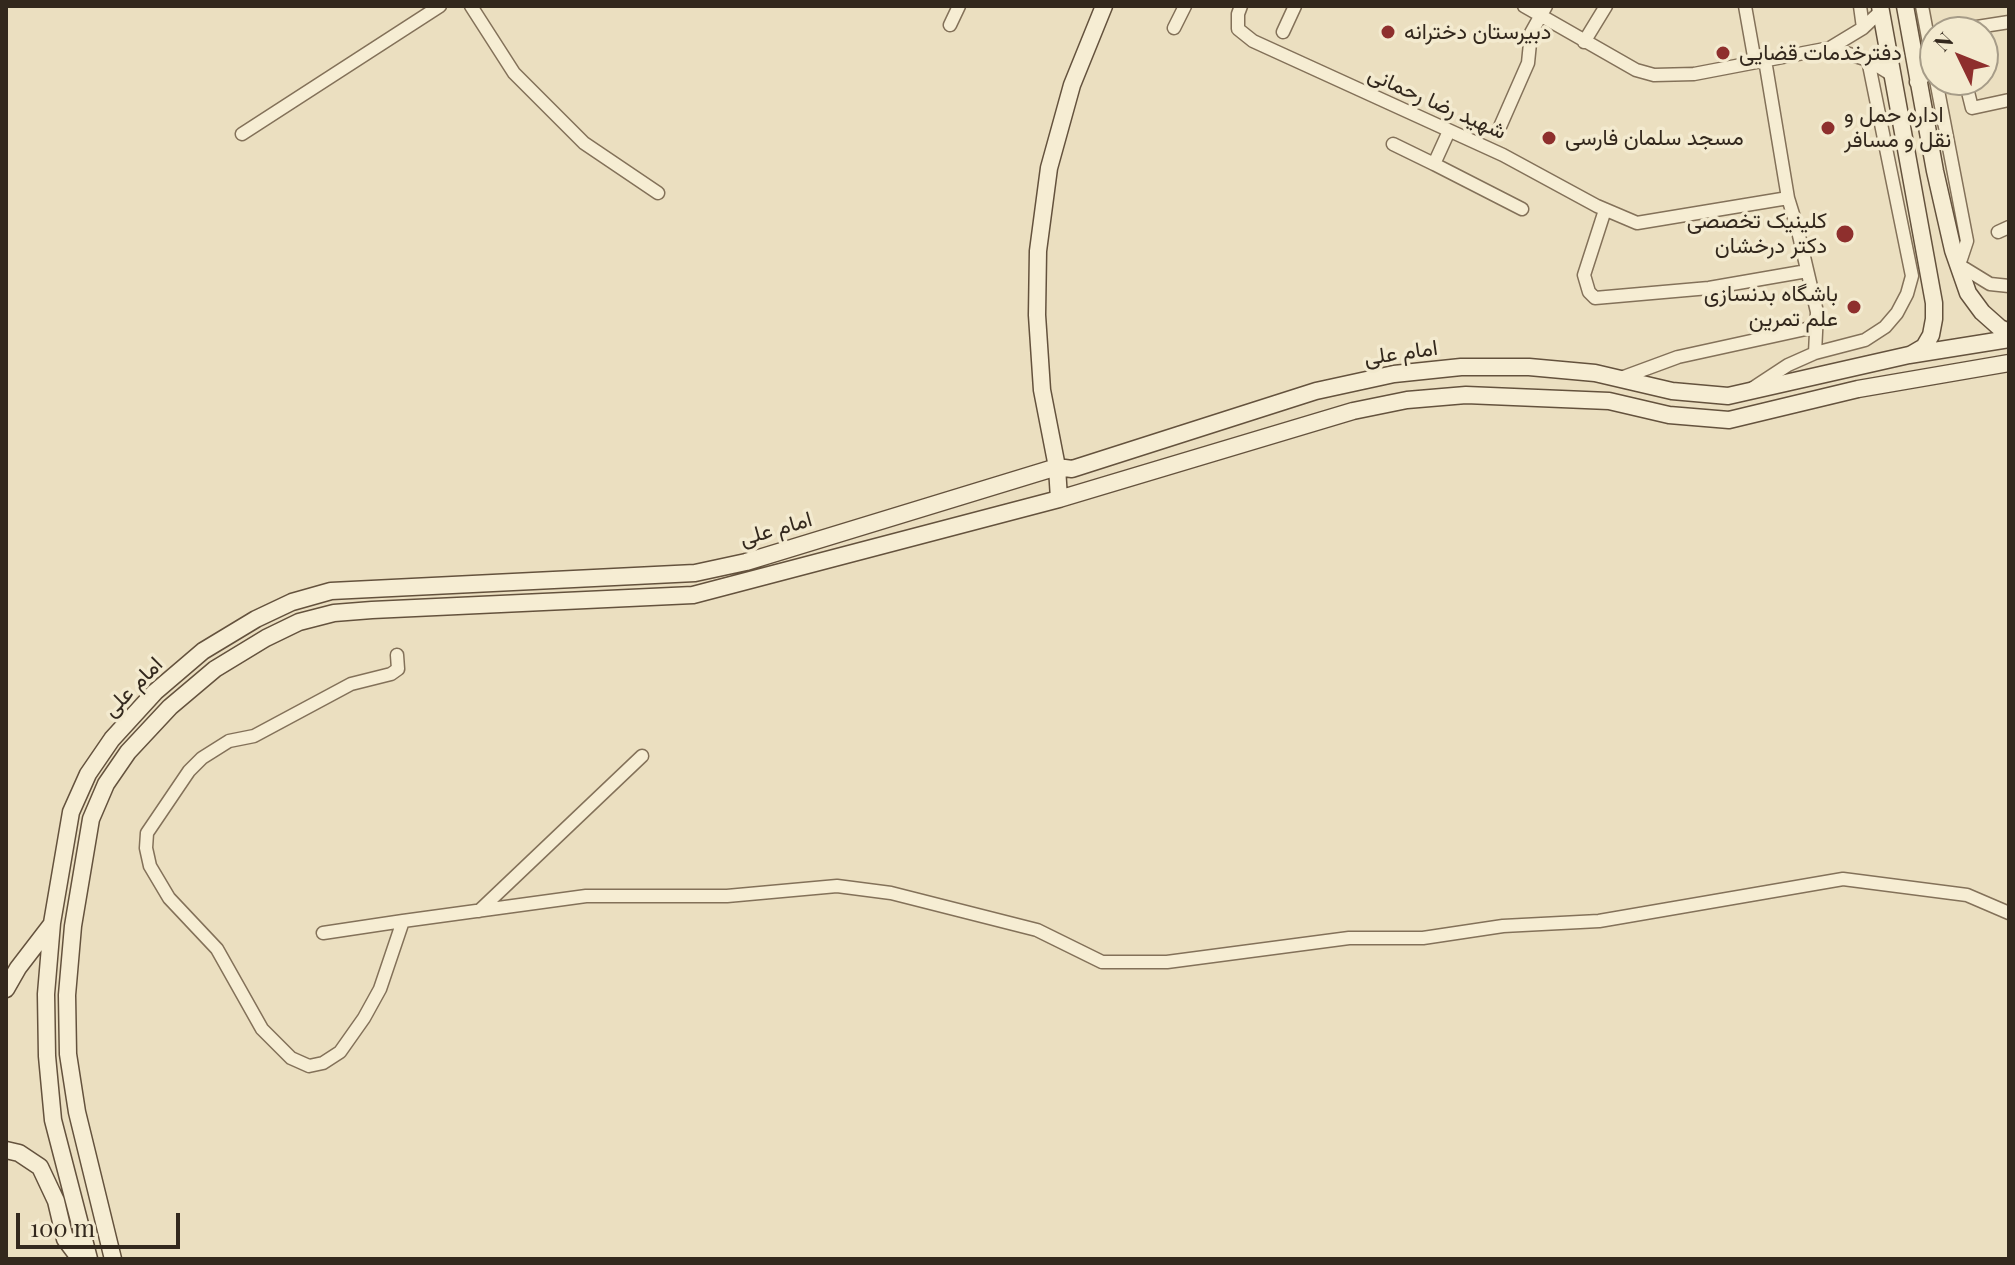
<!DOCTYPE html>
<html>
<head>
<meta charset="utf-8">
<style>
	body { margin:0 }
	#map { position:relative; width:2015px; height:1265px; overflow:hidden; background:#ebdfc0; font-family:"Playfair Display",serif }
	canvas { display:block }
	.frame { position:absolute; inset:0; border:8px solid #33281d; pointer-events:none }
	.north { position:absolute; left:1919px; top:16px; width:80px; height:80px; box-sizing:border-box; background:#f3eacf; border:2px solid #a69c88; border-radius:50%; rotate:313deg; font-size:22px; font-weight:700; line-height:32px; text-align:center; color:#33281d }
	.north::after { content:''; display:block; margin:auto; width:28px; height:36px; background:#8e2f2d; clip-path:polygon(50% 0,100% 100%,50% 72%,0 100%) }
	.scale { position:absolute; left:16px; top:1213px; width:164px; height:36px; box-sizing:border-box; border:4px solid #33281d; border-top:0; padding-left:10px; font-size:24px; line-height:28px; white-space:nowrap; color:#33281d; -webkit-text-stroke:6px #f3eacf; paint-order:stroke }
</style>
</head>
<body>
<div id="map">
<canvas width="2015" height="1265"></canvas>
<div class="frame"></div>
<div class="north">N</div>
<div class="scale">100 m</div>
</div>
<script>
const g = document.querySelector('canvas').getContext('2d');
g.lineJoin = 'round';
function shape(rows) {
  const path = new Path2D();
  for (const r of rows) {
    path.moveTo(r[0], r[1]);
    for (let i = 2; i < r.length; i += 2) path.lineTo(r[i], r[i + 1]);
  }
  return path;
}
function trace(path, color, width, dash) {
  g.strokeStyle = color;
  g.lineWidth = width;
  g.lineCap = dash ? 'butt' : 'round';
  g.setLineDash(dash || []);
  g.stroke(path);
}
function write(font, color, halo, rows, align = 'center') {
  g.font = font + ' "Playfair Display",Vazirmatn,serif';
  g.lineWidth = 7;
  g.setLineDash([]);
  g.textBaseline = 'middle';
  g.strokeStyle = halo;
  g.fillStyle = color;
  for (const [text, x, y, turn = 0] of rows) {
    g.save();
    g.translate(x, y);
    g.rotate((+turn || 0) * Math.PI / 180);
    g.textAlign = isNaN(turn) ? turn : align;
    if (halo) g.strokeText(text, 0, 0);
    g.fillText(text, 0, 0);
    g.restore();
  }
}
const street = shape([
	[471,6,514,73,584,143,658,193],
	[1241,6,1238,14,1238,29,1253,41,1503,155,1597,206,1637,223,1788,198,1765,60],
	[1524,6,1636,70,1654,75,1694,74,1830,48,1863,28,1881,11],
	[1745,6,1755,62],
	[1860,6,1863,28],
	[1922,6,1935,75],
	[950,25,959,6],
	[1174,28,1185,6],
	[1283,32,1295,6],
	[1945,32,2009,22],
	[1584,42,1606,6],
	[1830,48,1868,60,1892,75],
	[1936,80,1967,241,1959,265,1990,284,2009,286],
	[1965,80,1972,108,2009,100],
	[1499,129,1528,63,1531,33,1546,6],
	[242,134,440,6],
	[1393,144,1434,164,1449,131],
	[1434,164,1522,209],
	[1788,198,1797,227,1817,312,1815,353],
	[1605,210,1584,275,1589,292,1595,298,1709,288,1807,271],
	[1998,232,2009,227],
	[1621,378,1678,357,1815,327],
	[1753,388,1788,365,1815,353,1865,340,1885,327,1897,313,1907,294,1912,276,1868,60],
	[479,911,642,756],
	[403,921,586,896,727,896,837,886,891,893,1037,930,1102,962,1167,962,1349,938,1423,938,1503,926,1599,921,1843,879,1967,895,2009,913],
	[323,933,403,921,380,989,364,1018,340,1052,323,1063,309,1066,291,1058,262,1029,217,949,169,898,150,866,146,848,147,833,189,771,202,758,229,741,254,736,351,684,391,674,398,669,397,655]
]);
const secondary = shape([
	[1880,6,1934,303,1934,319,1931,335,1924,347,1912,354],
	[1905,6,1935,171,1953,250,1968,293,1982,312,2000,328,2009,332],
	[1918,82,1932,58],
	[1059,499,1057,467,1042,390,1037,315,1038,251,1049,168,1072,85,1104,6],
	[6,989,18,968,51,925],
	[6,1150,19,1153,40,1167,56,1201,65,1239,80,1259],
	[89,1259,53,1120,47,1056,46,994,52,923,71,812,88,774,112,739,155,692,203,651,256,619,292,602,331,591,695,573,746,562,1057,467,1072,469,1316,391,1394,374,1461,367,1529,367,1595,373,1672,391,1728,396,1909,355,2009,339],
	[113,1259,77,1112,68,1054,67,995,73,926,91,819,106,784,128,752,170,707,215,669,266,638,299,622,334,613,372,610,693,595,1059,499,1353,411,1407,400,1466,395,1609,401,1669,415,1729,420,1858,389,2009,363]
]);
trace(street, '#837159', 15);
trace(secondary, '#64523d', 19);
trace(street, '#f6edd3', 12);
trace(secondary, '#f6edd3', 16);
for (const [x, y, r, color] of [
	[1388,32,8,"#8e2f2d"],
	[1723,53,8,"#8e2f2d"],
	[1828,128,8,"#8e2f2d"],
	[1549,138,8,"#8e2f2d"],
	[1845,234,10,"#8e2f2d"],
	[1854,307,8,"#8e2f2d"]
]) {
  const dot = new Path2D();
  dot.arc(x, y, r, 0, 2 * Math.PI);
  g.fillStyle = color;
  g.fill(dot);
  trace(dot, '#f3eacf', 3);
}
write('22px', '#33281d', '#f3eacf', [
	["دبیرستان دخترانه",1404,32],
	["دفترخدمات قضایی",1739,53],
	["اداره حمل و",1844,115],
	["نقل و مسافر",1844,140],
	["مسجد سلمان فارسی",1565,138],
	["کلینیک تخصصی",1827,221,"right"],
	["دکتر درخشان",1827,246,"right"],
	["باشگاه بدنسازی",1838,294,"right"],
	["علم تمرین",1838,319,"right"]
], 'left');
write('22px', '#33281d', '#f3eacf', [
	["شهید رضا رحمانی",1437,103,24],
	["امام علی",1401,353,-8],
	["امام علی",776,529,-16],
	["امام علی",133,687,-45]
]);
</script>
</body>
</html>
